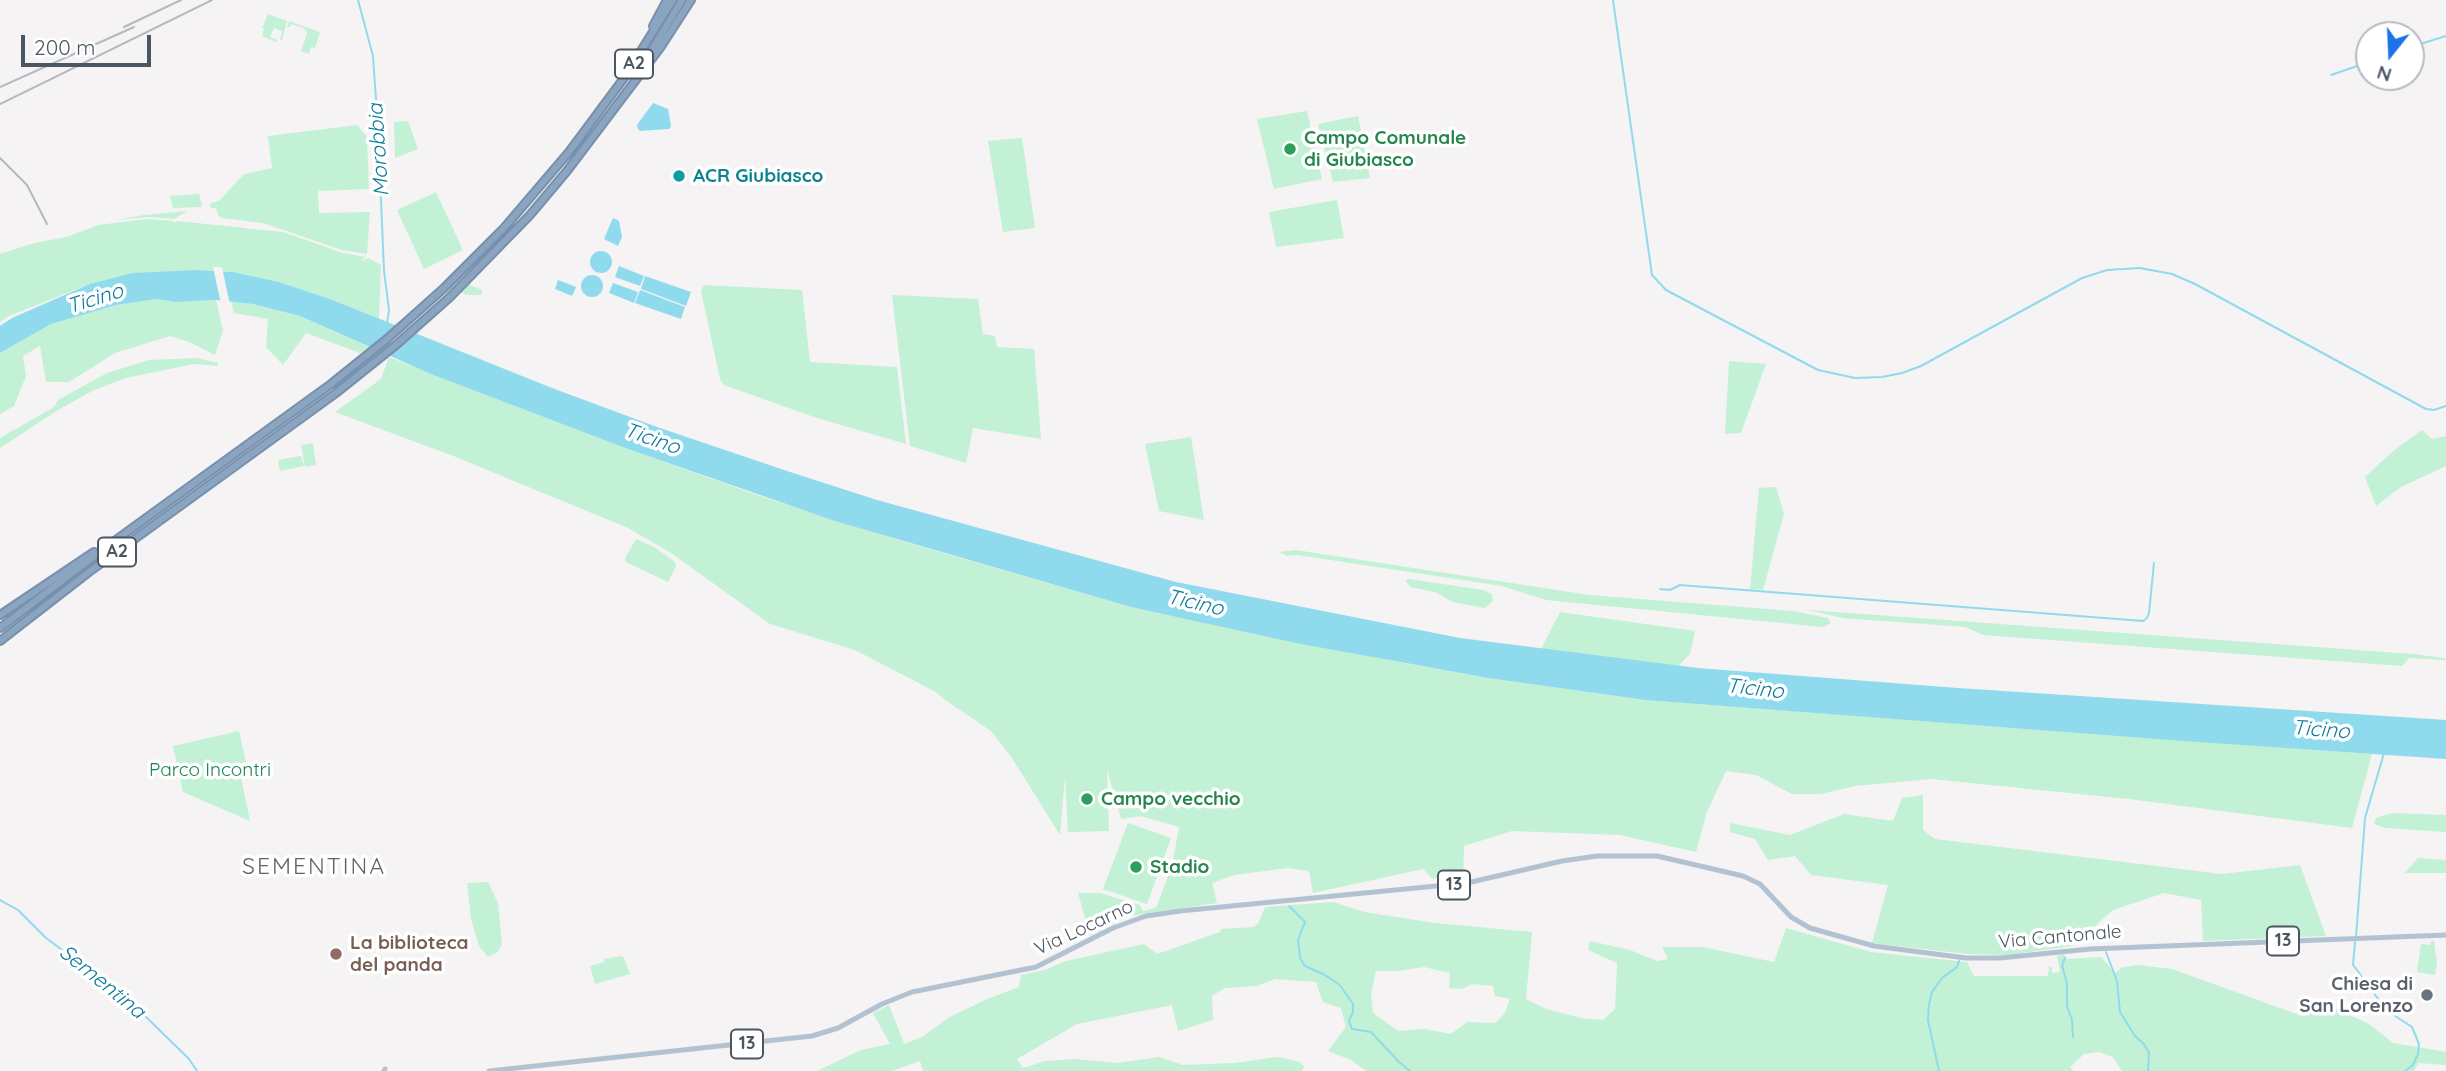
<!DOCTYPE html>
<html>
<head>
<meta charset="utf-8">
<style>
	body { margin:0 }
	#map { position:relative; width:2446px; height:1071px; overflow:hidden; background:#f5f3f3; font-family:Quicksand,sans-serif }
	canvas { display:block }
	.north { position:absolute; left:2355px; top:21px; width:70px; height:70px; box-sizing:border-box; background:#fff; border:2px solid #b7bbc0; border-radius:50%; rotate:198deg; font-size:19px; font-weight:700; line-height:28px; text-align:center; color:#4a5661 }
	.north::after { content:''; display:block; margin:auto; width:24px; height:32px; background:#1a73e8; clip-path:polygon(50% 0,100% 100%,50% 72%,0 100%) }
	.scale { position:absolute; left:21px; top:35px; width:130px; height:32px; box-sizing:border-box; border:4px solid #4a5661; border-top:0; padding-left:9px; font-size:21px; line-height:24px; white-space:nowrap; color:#4a5661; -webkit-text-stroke:5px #fff; paint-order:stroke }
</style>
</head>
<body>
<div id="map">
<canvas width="2446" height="1071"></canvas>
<div class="north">N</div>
<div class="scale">200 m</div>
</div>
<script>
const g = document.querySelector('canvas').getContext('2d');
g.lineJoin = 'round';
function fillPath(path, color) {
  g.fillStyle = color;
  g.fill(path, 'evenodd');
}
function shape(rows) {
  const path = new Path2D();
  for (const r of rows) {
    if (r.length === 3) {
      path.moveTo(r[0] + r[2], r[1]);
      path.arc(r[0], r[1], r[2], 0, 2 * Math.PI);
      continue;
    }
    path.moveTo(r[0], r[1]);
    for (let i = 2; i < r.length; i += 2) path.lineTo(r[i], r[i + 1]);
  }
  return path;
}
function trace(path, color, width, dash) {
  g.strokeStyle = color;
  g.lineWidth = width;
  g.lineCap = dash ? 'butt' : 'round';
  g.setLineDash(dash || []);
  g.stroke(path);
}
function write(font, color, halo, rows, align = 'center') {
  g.font = font + ' Quicksand,sans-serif';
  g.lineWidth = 7;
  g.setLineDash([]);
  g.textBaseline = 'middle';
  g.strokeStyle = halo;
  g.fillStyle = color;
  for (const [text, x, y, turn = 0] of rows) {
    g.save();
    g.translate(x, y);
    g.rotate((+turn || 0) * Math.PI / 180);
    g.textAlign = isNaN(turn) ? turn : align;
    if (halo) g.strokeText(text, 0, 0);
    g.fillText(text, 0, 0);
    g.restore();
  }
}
fillPath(shape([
	[268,14,287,21,282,41,280,40,282,31,274,28,270,37,277,40,276,42,262,36,264,29,262,28],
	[289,21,320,32,315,48,311,47,309,54,301,51,307,33,304,28,291,24,290,27,287,27],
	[1307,111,1322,179,1274,189,1257,119],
	[1358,116,1370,178,1333,182,1318,124],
	[408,121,418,149,395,158,394,122],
	[357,125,367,137,369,189,318,191,319,213,370,212,367,254,342,250,263,223,222,218,218,215,216,208,211,208,210,204,220,200,244,174,272,168,268,136],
	[1022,138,1035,228,1003,232,988,141],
	[436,192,463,250,424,269,397,210],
	[199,194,202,207,173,208,170,196],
	[1337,200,1344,238,1276,247,1269,212],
	[187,211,174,219,149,217,115,220,145,215],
	[148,219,173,221,173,223,177,221,283,232,343,253,365,257,360,262,368,258,381,265,379,319,330,299,279,282,233,272,197,270,90,284,9,316,0,322,0,254,34,243,67,237,98,225],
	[454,271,462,282,482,290,482,295,467,295,441,285],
	[704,285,802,290,810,362,897,367,906,444,817,418,724,385,720,379,701,291],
	[892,295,978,299,983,334,995,336,997,347,1034,349,1041,439,973,428,966,463,910,446],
	[157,299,176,302,216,300,223,331,215,355,189,342,170,336,115,353,69,382,46,382,40,346,23,356,26,376,14,406,0,414,0,353,51,324,115,305],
	[231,301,253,304,300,316,369,347,360,353,306,333,283,365,266,347,268,319,234,313],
	[389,357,628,449,760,496,898,540,1131,607,1399,662,1488,678,1645,700,2372,754,2352,828,2129,799,1931,779,1855,786,1821,794,1792,794,1756,775,1726,771,1707,812,1696,852,1620,835,1512,831,1464,846,1463,880,1459,880,1457,870,1446,872,1442,876,1433,879,1423,869,1313,893,1309,871,1288,868,1234,875,1212,883,1217,903,1129,916,1090,936,1078,893,1100,893,1140,905,1143,911,1156,908,1172,866,1179,827,1141,816,1121,819,1107,769,1109,831,1068,832,1065,776,1060,835,1012,758,991,731,948,702,936,692,855,650,770,624,671,553,628,528,456,457,335,412,381,379],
	[197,358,218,363,218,366,194,364,126,378,94,390,58,410,0,448,0,438,54,407,58,400,107,373,149,360],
	[1729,361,1766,364,1741,433,1725,434],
	[2422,430,2432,439,2446,436,2446,466,2401,487,2376,506,2365,477,2392,452],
	[1191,437,1204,520,1159,511,1145,444],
	[313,443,316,465,305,467,301,445],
	[301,456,304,466,280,471,278,460],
	[1776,487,1784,514,1763,590,1750,589,1759,488],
	[636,539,654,547,675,562,676,566,668,582,626,562,625,558],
	[1296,550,1589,595,1793,611,1828,618,1831,623,1823,627,1546,600,1502,586,1298,555,1287,556,1279,552],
	[1408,579,1484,590,1492,594,1493,601,1485,608,1453,602,1435,592,1411,587,1405,581],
	[1808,610,2412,654,2445,658,2446,660,2409,658,2402,666,1983,635,1965,627,1843,618],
	[1560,612,1695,631,1690,654,1678,666,1541,649],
	[239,731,249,776,241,778,250,821,183,792,173,746],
	[1923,795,1923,830,1935,839,2222,874,2300,865,2326,936,2203,941,2201,900,2164,893,2113,910,2072,946,2008,955,1967,954,1872,943,1888,885,1811,875,1795,856,1768,860,1755,839,1730,832,1730,823,1790,835,1844,814,1893,821,1902,798],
	[2392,813,2446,815,2446,832,2385,828,2374,824,2376,818],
	[1128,823,1171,838,1147,904,1103,889],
	[2418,858,2446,860,2446,873,2405,873],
	[488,882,498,903,502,944,498,952,488,957,479,946,471,919,467,883],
	[1333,902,1364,912,1435,923,1532,932,1526,999,1546,1009,1581,1018,1603,1020,1615,1009,1617,963,1588,950,1590,941,1630,950,1657,961,1668,959,1662,947,1702,947,1774,962,1786,928,1871,952,1967,962,1974,976,2048,976,2049,967,2052,967,2052,973,2060,972,2057,956,2064,954,2067,959,2101,957,2115,973,2123,967,2137,965,2172,969,2302,1016,2313,1012,2324,1003,2369,1024,2393,1043,2446,1052,2446,1065,2418,1063,2414,1071,2122,1071,2113,1057,2099,1052,2084,1054,2070,1067,2074,1071,1366,1071,1351,1060,1328,1051,1346,1027,1341,1008,1323,1002,1316,982,1275,979,1257,986,1225,988,1212,996,1213,1020,1178,1031,1172,1005,1077,1024,1017,1059,1023,1068,1045,1061,1075,1059,1117,1063,1159,1057,1183,1065,1234,1063,1278,1057,1300,1062,1304,1067,1302,1071,923,1071,920,1061,892,1071,817,1071,861,1050,890,1044,873,1013,889,1005,904,1044,922,1037,948,1018,987,999,1019,987,1021,975,1044,970,1066,961,1144,944,1157,954,1220,932,1221,929,1254,927,1259,922,1265,907],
	[1424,967,1450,973,1449,988,1462,989,1472,984,1493,986,1495,996,1510,999,1505,1013,1495,1023,1467,1022,1451,1034,1425,1029,1398,1031,1373,1013,1371,994,1376,971,1398,971],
	[2432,940,2434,941,2437,963,2435,975,2417,972,2421,944,2430,945],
	[621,956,624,958,630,974,595,984,590,966,604,962,604,959]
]), '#c3f1d5');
fillPath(shape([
	[653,103,668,109,671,126,669,129,640,131,638,129,637,125],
	[613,218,619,221,622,237,618,246,604,239],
	[601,262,11],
	[619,266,644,276,640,286,615,277],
	[197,270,233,272,279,282,330,299,552,388,657,427,787,471,877,500,1176,582,1460,638,1698,668,1958,688,2446,720,2446,759,2184,741,1645,700,1488,678,1296,643,1131,607,835,521,628,449,431,374,300,316,253,304,216,300,176,302,157,299,116,305,51,324,0,353,0,326,12,318,90,284,133,273],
	[592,286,11],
	[645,276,691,292,686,306,641,289],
	[558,280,576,287,572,296,555,289],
	[613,283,638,292,634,303,609,293],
	[640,290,685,307,681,319,635,303]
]), '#90daee');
fillPath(shape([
	[213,267,222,267,230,305,221,304],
	[399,324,418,331,386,359,367,350]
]), '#f5f3f3');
trace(shape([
	[358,0,373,56,378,129,384,271,389,310,387,324],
	[1613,0,1652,275,1666,290,1818,370,1855,378,1882,377,1902,373,1921,366,2082,278,2107,270,2140,268,2172,274,2195,284,2426,409,2434,410,2446,406],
	[2411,47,2446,36],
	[2331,75,2369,62],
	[1660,589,1670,590,1680,585,2143,621,2147,618,2149,613,2154,563],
	[0,900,18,910,46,938,111,986,141,1012,189,1059,197,1071],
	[1289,906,1305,922,1298,940,1300,958,1305,966,1323,974,1339,984,1353,1004,1353,1012,1349,1021,1352,1029,1371,1032,1399,1062,1410,1071],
	[2356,937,2365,818,2384,753],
	[2355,942,2353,965,2357,970,2386,1010,2412,1027,2419,1044,2418,1054,2413,1065,2405,1071],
	[2106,952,2117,981,2120,1012,2135,1036,2144,1044,2149,1053,2148,1071],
	[2065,958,2062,965,2067,984,2067,1006,2072,1020,2073,1037],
	[1939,1071,1928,1020,1929,1004,1932,992,1942,978,1957,967,1959,961]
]), '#90daee', 2);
const motorway = shape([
	[653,26,667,0],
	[641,68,682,0],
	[0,615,94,552],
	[0,628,102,550,331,384,387,339,443,289,504,228,569,152,624,78,673,0],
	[0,641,89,572,336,393,396,345,449,298,530,215,567,171,660,48,691,0]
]);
trace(motorway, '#7690ad', 10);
trace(shape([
	[384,1071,385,1069],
	[489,1071,812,1036,838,1028,882,1004,912,992,1036,967,1113,928,1146,916,1180,911,1467,883,1562,861,1597,856,1657,856,1743,876,1760,884,1791,917,1810,928,1874,946,1966,958,2000,958,2090,949,2446,935]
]), '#b3c2d1', 5);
trace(motorway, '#8ba5c1', 6);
trace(shape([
	[124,27,181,0],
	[0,87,134,27],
	[0,104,212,0],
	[0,158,27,185,47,224]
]), '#b5b8bd', 2);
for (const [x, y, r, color] of [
	[1290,149,7,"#2e9e5b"],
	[679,176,7,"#0f9aa8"],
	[1087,799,7,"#2e9e5b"],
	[1136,867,7,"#2e9e5b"],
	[336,954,7,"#8d6e63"],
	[2427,995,7,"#6b7280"]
]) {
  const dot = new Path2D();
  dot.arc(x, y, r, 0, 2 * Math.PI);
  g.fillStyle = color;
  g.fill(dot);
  trace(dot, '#fff', 2.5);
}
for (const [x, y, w] of [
	[634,64,38],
	[117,552,38],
	[1454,885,32],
	[2283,941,32],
	[747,1044,32]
]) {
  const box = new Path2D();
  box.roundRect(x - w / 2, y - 14.5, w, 29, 5);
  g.fillStyle = '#fff';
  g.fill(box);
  trace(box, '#4a5661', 2);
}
write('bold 18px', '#4a5661', null, [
	["A2",634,64],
	["A2",117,552],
	["13",1454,885],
	["13",2283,941],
	["13",747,1044]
]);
write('bold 19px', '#27864d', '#fff', [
	["Campo Comunale",1304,138],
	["di Giubiasco",1304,160],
	["Campo vecchio",1101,799],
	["Stadio",1150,867]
], 'left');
write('bold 19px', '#0d838f', '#fff', [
	["ACR Giubiasco",693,176]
], 'left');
write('19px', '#17864f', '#fff', [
	["Parco Incontri",210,770]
]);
write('19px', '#4a5661', '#fff', [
	["Via Locarno",1084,928,-25],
	["Via Cantonale",2060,937,-5]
]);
write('bold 19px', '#785e54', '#fff', [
	["La biblioteca",350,943],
	["del panda",350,965]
], 'left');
write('bold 19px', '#5b616d', '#fff', [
	["Chiesa di",2413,984],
	["San Lorenzo",2413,1006]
], 'right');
write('italic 21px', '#0c7c9b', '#fff', [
	["Morobbia",379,150,-94],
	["Ticino",95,299,-17],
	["Ticino",652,439,19],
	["Ticino",1195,603,13],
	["Ticino",1755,689,6],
	["Ticino",2321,730,4],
	["Sementina",102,982,39]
]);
g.letterSpacing = '2px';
write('23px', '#5f6368', '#fff', [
	["SEMENTINA",314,867]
]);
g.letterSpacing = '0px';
</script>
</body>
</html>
